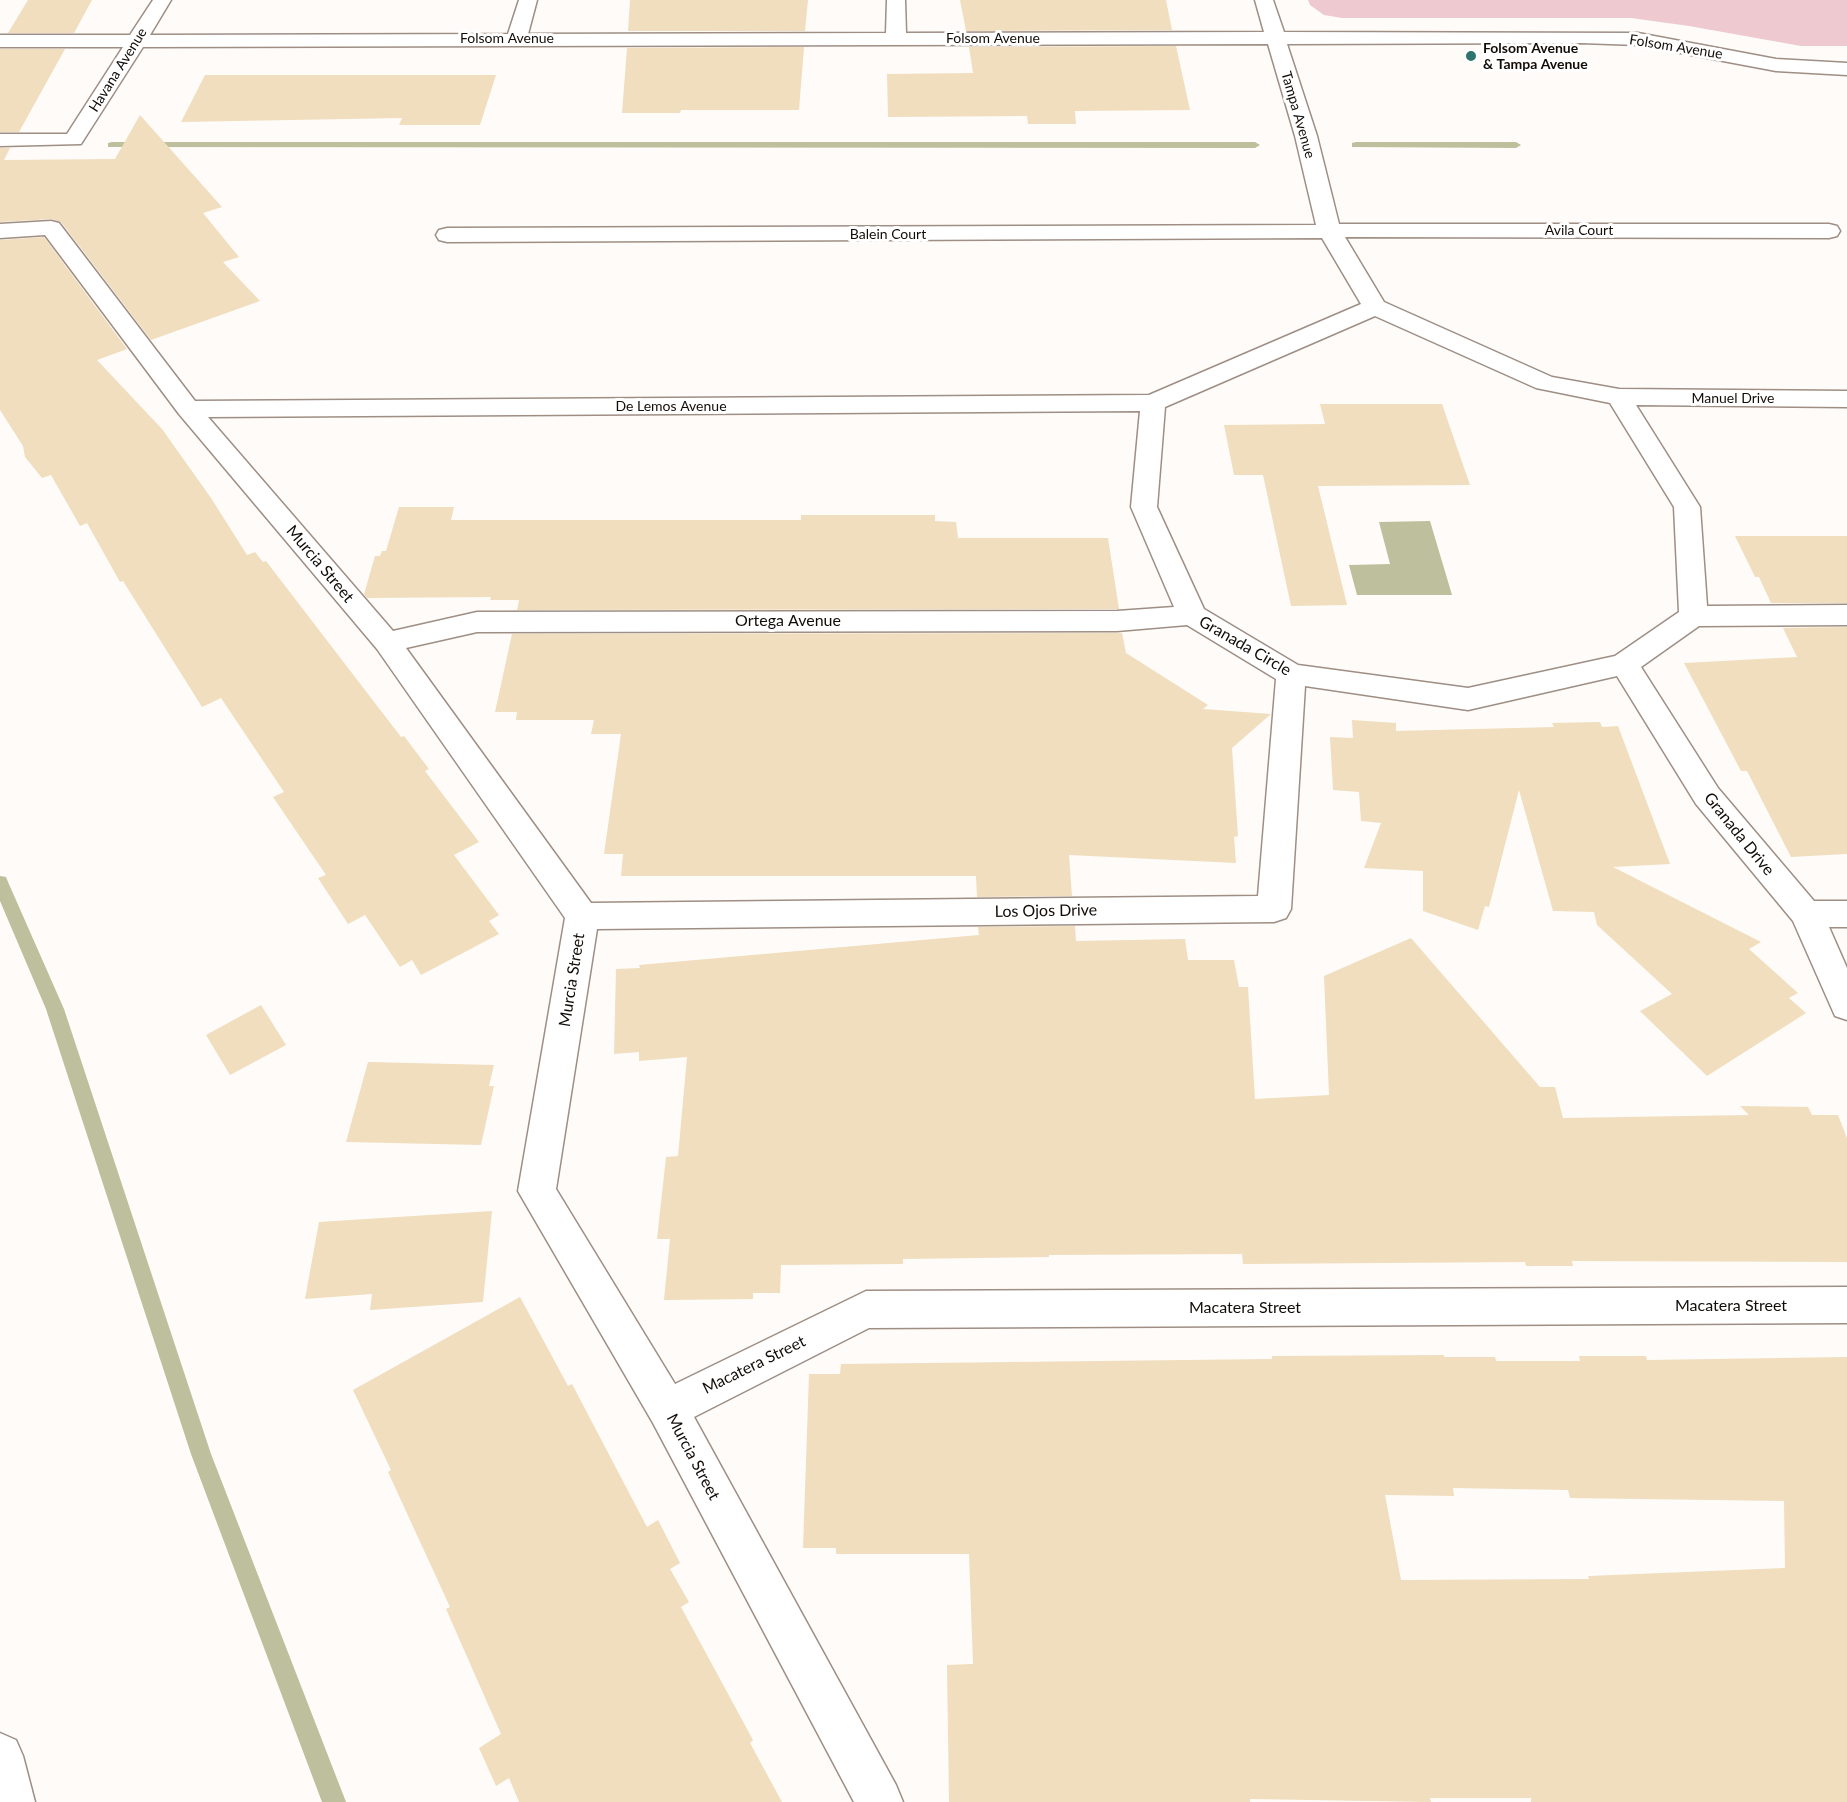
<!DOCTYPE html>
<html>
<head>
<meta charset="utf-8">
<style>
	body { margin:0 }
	canvas { display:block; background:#fefbf8 }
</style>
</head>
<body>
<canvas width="1847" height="1802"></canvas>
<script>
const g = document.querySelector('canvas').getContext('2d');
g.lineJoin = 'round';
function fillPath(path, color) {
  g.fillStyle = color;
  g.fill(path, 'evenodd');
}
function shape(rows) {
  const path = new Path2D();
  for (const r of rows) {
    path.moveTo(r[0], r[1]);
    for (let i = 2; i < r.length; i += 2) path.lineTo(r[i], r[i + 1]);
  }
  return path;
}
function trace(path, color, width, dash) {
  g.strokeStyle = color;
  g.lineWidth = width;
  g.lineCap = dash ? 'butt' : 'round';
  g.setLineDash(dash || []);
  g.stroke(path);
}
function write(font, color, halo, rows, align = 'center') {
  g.font = font + ' Lato,sans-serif';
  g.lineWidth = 6;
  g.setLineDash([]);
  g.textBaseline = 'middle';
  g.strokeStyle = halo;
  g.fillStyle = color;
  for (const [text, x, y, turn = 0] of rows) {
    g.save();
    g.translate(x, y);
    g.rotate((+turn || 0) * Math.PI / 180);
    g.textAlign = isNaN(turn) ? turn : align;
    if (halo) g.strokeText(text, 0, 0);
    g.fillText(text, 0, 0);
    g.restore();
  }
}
fillPath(shape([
	[1308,0,1847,0,1847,46,1801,46,1689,26,1631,18,1342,18,1324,15,1310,5]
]), '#eec9d0');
fillPath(shape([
	[1430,521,1452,595,1357,595,1349,565,1390,564,1379,522]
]), '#bebf9c');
fillPath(shape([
	[112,142,1255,142,1260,145,1255,148,108,147,108,143,112,142],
	[1356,142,1516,142,1521,145,1516,148,1352,147,1352,143,1356,142],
	[0,876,6,877,8,882,64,1009,211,1454,346,1802,322,1802,191,1454,46,1009,0,901,0,876]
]), '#bebf9c');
fillPath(shape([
	[28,0,92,0,74,33,8,33],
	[630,0,808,0,805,31,628,31],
	[960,0,1166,0,1172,30,966,31],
	[1176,46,1190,110,1075,111,1076,124,1028,124,1027,116,888,117,887,74,973,73,969,47],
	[804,47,799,110,681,110,680,113,622,113,627,48],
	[0,49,65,49,19,132,0,132],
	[205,75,496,75,480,125,399,125,402,118,181,122],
	[140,115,222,207,203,213,239,257,223,262,260,301,151,340,61,222,51,219,0,222,0,148,10,148,4,160,115,159],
	[44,237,127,349,97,360,162,429,211,498,247,555,255,552,263,562,266,561,401,737,404,736,429,769,425,771,479,842,454,855,499,915,489,921,499,934,421,975,412,960,400,967,365,915,348,924,318,878,326,875,273,797,284,792,221,698,202,707,123,581,120,582,87,523,80,526,51,475,42,478,25,457,23,446,0,410,0,240],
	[1320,404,1442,404,1470,485,1318,486,1347,605,1291,606,1263,475,1234,475,1224,425,1325,424],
	[399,507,454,507,451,520,801,520,801,515,935,515,935,521,956,522,958,538,1108,538,1119,609,517,610,519,600,490,600,491,597,367,598,364,594,375,556,380,556,382,551,386,551],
	[1735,536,1847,536,1847,603,1771,603,1759,577,1755,577],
	[1847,627,1847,854,1791,857,1747,771,1741,771,1684,663,1797,657,1783,628],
	[1122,633,1126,653,1208,705,1203,709,1271,714,1232,748,1238,836,1234,837,1236,863,1069,855,1072,896,977,897,976,876,621,876,623,854,604,854,621,734,591,734,594,720,516,720,517,712,495,712,512,634],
	[1352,720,1396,723,1396,731,1554,727,1552,723,1600,722,1602,727,1618,726,1670,864,1613,867,1761,942,1749,949,1798,993,1789,998,1806,1013,1707,1076,1640,1011,1672,994,1597,925,1594,912,1553,911,1519,790,1489,907,1485,906,1478,930,1423,911,1423,871,1364,868,1381,823,1361,821,1359,792,1333,790,1330,737,1353,738],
	[1075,926,1076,941,1185,939,1188,960,1234,960,1239,987,1248,987,1255,1099,1329,1095,1324,976,1411,938,1540,1087,1555,1087,1563,1118,1749,1115,1740,1106,1808,1107,1812,1115,1838,1115,1847,1138,1847,1262,1572,1261,1573,1266,1526,1266,1525,1262,1243,1264,1242,1254,1049,1255,1049,1257,903,1259,903,1264,781,1265,780,1293,753,1293,753,1299,664,1300,670,1239,657,1239,666,1157,678,1156,687,1057,639,1061,639,1052,614,1054,616,969,640,968,639,965,979,935,978,927],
	[261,1005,286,1045,230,1075,206,1035],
	[368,1062,494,1065,489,1086,494,1086,481,1145,346,1142],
	[492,1211,483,1302,370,1310,372,1294,305,1299,319,1222],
	[520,1297,568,1386,572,1384,647,1527,658,1520,680,1563,670,1569,689,1602,681,1607,753,1740,750,1743,782,1802,519,1802,509,1778,496,1786,479,1748,501,1734,446,1609,450,1607,388,1472,391,1470,353,1390],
	[1444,1355,1444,1357,1495,1357,1496,1361,1580,1361,1579,1356,1646,1356,1647,1360,1847,1357,1847,1802,1531,1802,1531,1798,1430,1798,1431,1802,1250,1799,1250,1802,949,1802,947,1665,973,1664,969,1554,836,1554,836,1548,803,1548,809,1374,840,1374,841,1364,1272,1359,1272,1356],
	[1453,1488,1568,1490,1570,1498,1784,1501,1785,1568,1588,1576,1589,1579,1401,1580,1385,1495,1454,1496]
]), '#f0debe');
const minor = shape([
	[153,0,171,0,150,35,508,34,519,0,537,0,528,34,886,33,887,0,905,0,906,33,1264,32,1255,0,1273,0,1284,32,1638,33,1776,59,1847,63,1847,75,1776,71,1638,45,1581,43,1287,44,1317,136,1339,224,1829,224,1837,226,1840,231,1837,236,1829,238,1345,237,1384,302,1552,377,1619,389,1847,391,1847,407,1636,405,1700,507,1707,606,1847,605,1847,625,1699,626,1641,667,1718,788,1814,901,1847,901,1847,927,1829,927,1847,968,1847,1020,1835,1016,1793,921,1696,804,1617,676,1468,710,1305,686,1291,909,1286,918,1274,922,597,929,556,1189,675,1384,866,1291,1847,1287,1847,1323,869,1328,694,1417,896,1785,903,1802,854,1802,653,1423,518,1191,565,918,377,649,179,414,45,235,0,238,0,224,51,221,59,223,195,401,1149,395,1361,304,1322,238,447,242,439,240,436,235,439,230,447,228,1316,225,1295,136,1268,44,143,47,81,144,0,146,0,134,67,134,123,47,0,47,0,35,130,35,153,0],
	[1375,316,1536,388,1610,403,1674,507,1679,612,1615,656,1468,688,1298,665,1204,609,1157,507,1165,407,1375,316],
	[1140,411,1131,507,1174,607,1117,611,477,612,393,631,208,417,1140,411],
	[1187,625,1276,679,1258,896,591,903,406,648,477,632,1117,631,1187,625]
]);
const highway = shape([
	[0,1733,16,1740,23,1756,35,1802,0,1802,0,1733]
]);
trace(minor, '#9e8e84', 3);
trace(highway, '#9e8e84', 3);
fillPath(minor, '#fff');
fillPath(highway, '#fff');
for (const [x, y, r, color] of [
	[1471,56,6,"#2c746d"]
]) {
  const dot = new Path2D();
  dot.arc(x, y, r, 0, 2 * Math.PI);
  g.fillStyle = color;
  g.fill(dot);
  trace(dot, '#fff', 2);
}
write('14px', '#110c08', '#fff', [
	["Folsom Avenue",507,38],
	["Folsom Avenue",993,38],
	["Folsom Avenue",1676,47,9],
	["Havana Avenue",118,70,-58],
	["Tampa Avenue",1298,115,74],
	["Avila Court",1579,230],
	["Balein Court",888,234],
	["Manuel Drive",1733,398],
	["De Lemos Avenue",671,406]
]);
write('bold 14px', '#110c08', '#fff', [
	["Folsom Avenue",1483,48],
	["& Tampa Avenue",1483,64]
], 'left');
write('16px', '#110c08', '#fff', [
	["Murcia Street",320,564,50],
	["Ortega Avenue",788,621],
	["Granada Circle",1245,646,30],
	["Granada Drive",1739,834,51],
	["Los Ojos Drive",1046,911,-1],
	["Murcia Street",572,980,-81],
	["Macatera Street",1731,1306],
	["Macatera Street",1245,1308],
	["Macatera Street",754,1365,-26],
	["Murcia Street",693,1457,62]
]);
</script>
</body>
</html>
